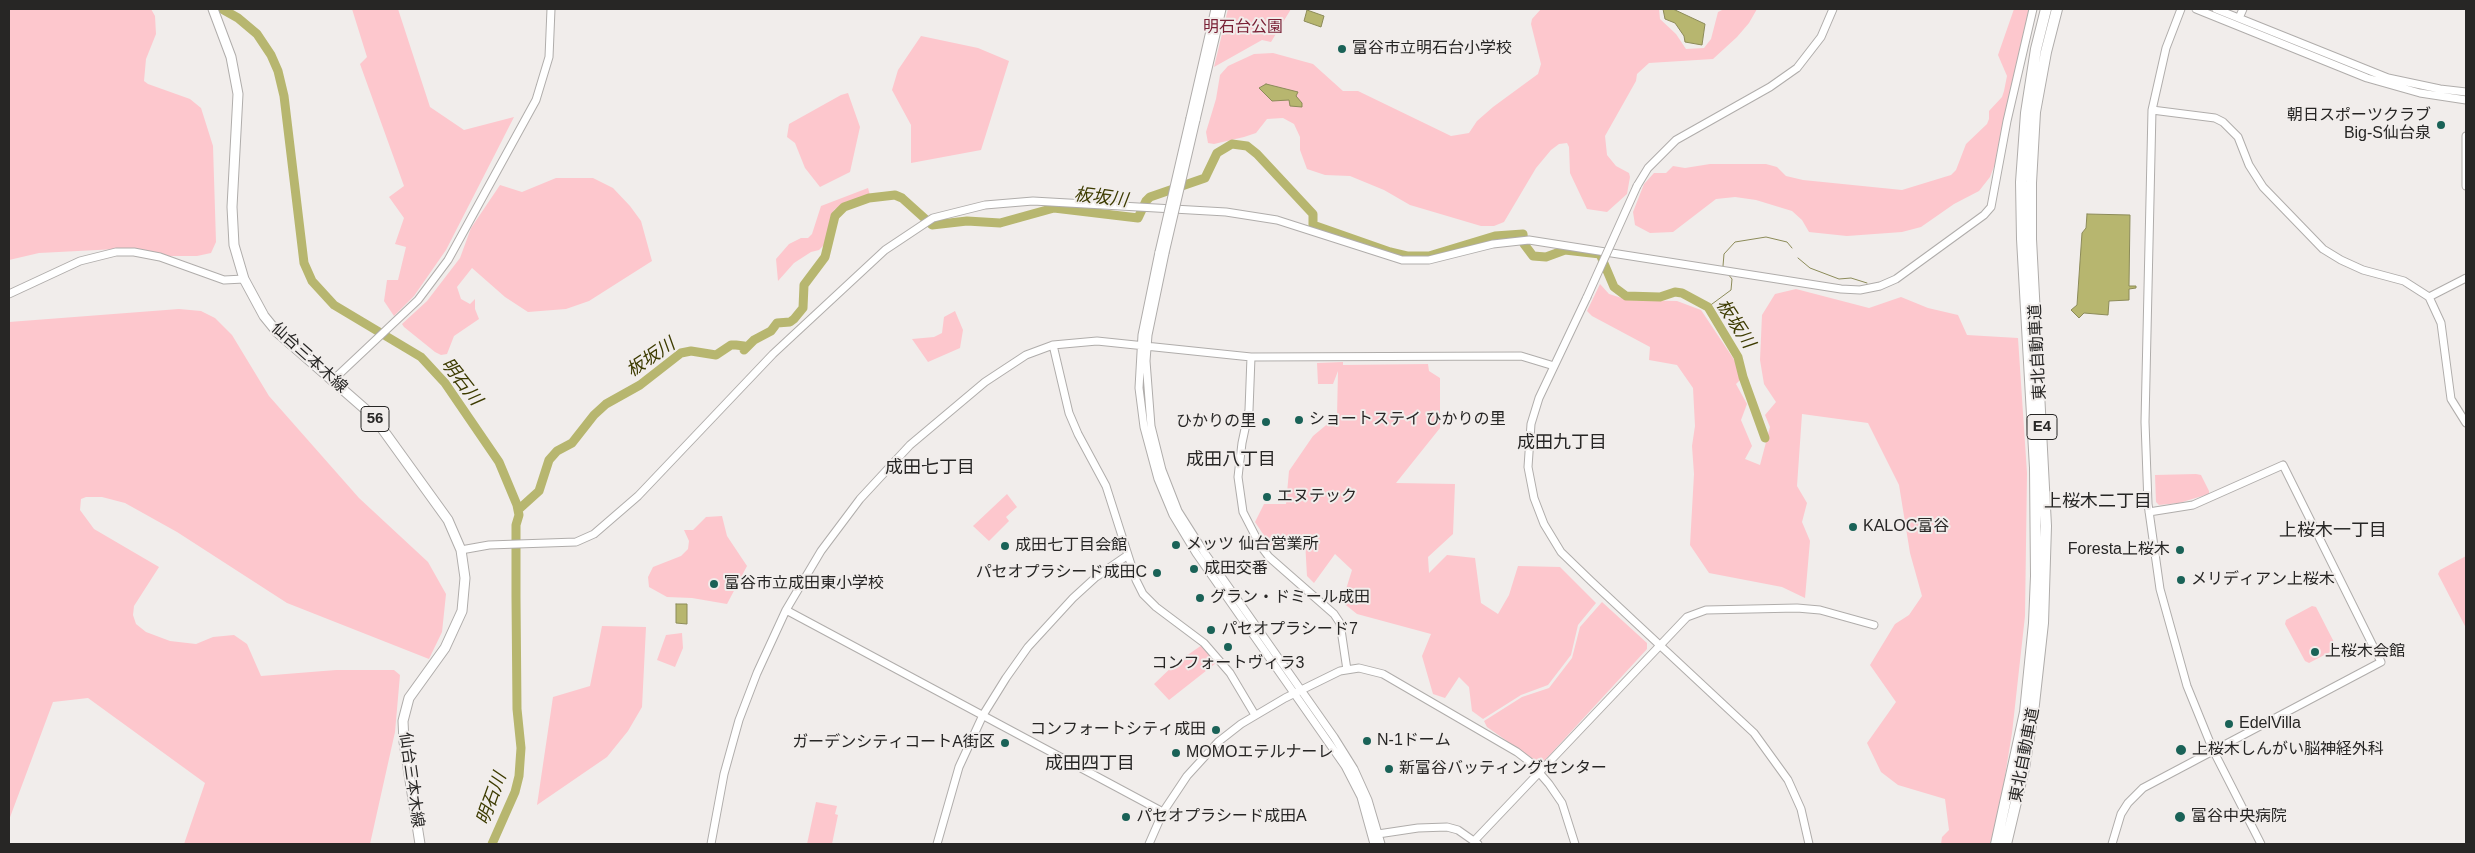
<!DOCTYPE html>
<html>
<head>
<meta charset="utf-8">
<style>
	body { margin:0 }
	#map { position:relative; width:2475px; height:853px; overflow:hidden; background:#f1edeb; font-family:Helvetica,sans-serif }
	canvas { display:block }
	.frame { position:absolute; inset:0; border:10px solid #272625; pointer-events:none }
</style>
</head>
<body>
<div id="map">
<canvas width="2475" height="853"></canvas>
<div class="frame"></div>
</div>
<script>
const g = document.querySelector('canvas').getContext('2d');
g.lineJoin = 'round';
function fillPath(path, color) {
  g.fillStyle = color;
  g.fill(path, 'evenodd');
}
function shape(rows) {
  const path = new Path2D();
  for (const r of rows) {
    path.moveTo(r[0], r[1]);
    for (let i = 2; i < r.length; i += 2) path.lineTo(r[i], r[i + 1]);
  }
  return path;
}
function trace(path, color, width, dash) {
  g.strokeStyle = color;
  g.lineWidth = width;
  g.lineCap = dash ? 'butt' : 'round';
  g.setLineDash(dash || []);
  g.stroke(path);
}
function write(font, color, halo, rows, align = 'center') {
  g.font = font + ' Helvetica,"Noto Sans JP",sans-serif';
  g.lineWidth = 4;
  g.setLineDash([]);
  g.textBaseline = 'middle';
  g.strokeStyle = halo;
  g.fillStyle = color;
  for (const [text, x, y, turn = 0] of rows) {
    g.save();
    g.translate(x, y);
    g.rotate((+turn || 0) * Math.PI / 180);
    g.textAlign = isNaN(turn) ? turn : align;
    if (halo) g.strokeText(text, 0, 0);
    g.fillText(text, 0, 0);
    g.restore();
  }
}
fillPath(shape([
	[9,9,151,9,155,16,156,34,146,59,144,81,148,84,190,99,201,108,213,146,216,242,211,253,197,256,152,256,117,249,39,253,9,260],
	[352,9,398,9,430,107,464,130,514,117,446,250,414,296,394,316,384,301,387,280,398,280,406,247,395,244,404,218,389,197,404,186,360,64,367,57],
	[1228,9,1291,9,1271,42,1262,40,1214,67],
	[1541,9,1659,9,1660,19,1676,34,1686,49,1704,48,1711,39,1718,12,1724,9,1757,9,1749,23,1737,37,1713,59,1649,63,1637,74,1636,81,1605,136,1607,155,1616,166,1629,173,1630,177,1627,194,1607,212,1587,209,1570,173,1569,147,1567,143,1559,144,1551,150,1536,168,1504,222,1494,226,1481,226,1410,205,1384,190,1350,176,1325,175,1307,169,1300,150,1300,137,1294,124,1283,118,1267,119,1256,133,1244,137,1214,144,1208,143,1206,132,1216,99,1220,75,1228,66,1254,54,1273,53,1313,64,1343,91,1358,91,1451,136,1469,133,1477,121,1493,107,1538,74,1541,64,1531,24,1532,19],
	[2014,9,2029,9,1995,164,1990,177,1979,191,1954,204,1921,227,1902,232,1847,236,1809,232,1802,220,1792,211,1756,200,1735,197,1716,199,1673,232,1650,233,1635,225,1633,212,1644,184,1654,173,1666,173,1673,166,1685,168,1710,164,1766,164,1777,167,1786,176,1803,180,1902,190,1951,175,1956,170,1966,144,1987,124,1989,119,1989,111,2002,97,2004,91,2007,76,1998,55],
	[921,36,978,48,1009,61,981,150,911,163,911,125,892,90,898,70],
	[848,93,860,127,850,172,820,187,805,168,795,143,787,137,789,124,841,95],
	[556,178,593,178,613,188,630,206,641,221,652,261,589,301,566,309,528,312,505,297,472,268,457,287,461,299,470,304,475,299,475,309,479,319,454,336,447,354,441,355,435,352,404,327,402,324,427,301,460,258,471,228,500,185,522,192],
	[868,188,870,195,846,202,834,210,824,245,819,250,811,252,794,263,778,281,776,259,789,244,801,238,808,238,812,234,821,206],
	[1600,284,1609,294,1628,300,1677,301,1701,310,1735,361,1741,379,1736,384,1747,404,1741,420,1752,446,1745,459,1760,465,1770,427,1765,415,1776,402,1764,384,1760,360,1762,315,1775,294,1796,289,1869,308,1901,297,1928,308,1958,315,1967,335,2018,338,2027,473,2025,616,2012,733,1999,812,1990,844,1941,844,1942,837,1949,830,1945,799,1898,785,1881,772,1867,743,1896,702,1870,665,1895,624,1909,615,1922,596,1910,553,1899,485,1868,423,1802,414,1797,486,1807,503,1802,522,1810,541,1805,598,1782,587,1709,573,1690,545,1694,474,1692,446,1695,426,1693,388,1677,365,1649,360,1650,347,1592,316,1587,311],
	[179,309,201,311,215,318,232,335,269,396,359,498,428,562,446,594,442,632,429,659,287,603,177,532,125,503,102,497,86,497,81,499,80,510,94,529,159,567,134,606,133,615,136,624,146,632,170,641,196,644,213,637,234,635,247,644,261,676,336,670,394,670,400,675,395,732,370,844,184,844,205,783,88,698,53,702,9,820,9,322],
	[955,311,963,330,960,348,928,362,912,339,934,337,942,333,944,317],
	[1343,362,1343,365,1428,364,1429,371,1440,378,1440,428,1396,483,1455,484,1453,534,1428,557,1429,573,1447,555,1475,558,1481,603,1498,614,1509,595,1518,566,1560,567,1596,603,1578,625,1571,655,1548,685,1521,695,1483,719,1472,711,1469,687,1459,677,1445,698,1433,694,1422,656,1431,634,1357,614,1342,602,1352,570,1335,554,1314,583,1307,576,1305,541,1275,552,1255,522,1264,504,1286,504,1289,471,1313,436,1337,416,1338,371,1333,384,1318,384,1317,363],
	[2196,474,2201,475,2209,491,2209,494,2179,503,2159,505,2156,502,2155,475],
	[1007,494,1017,507,1006,517,1009,521,989,541,973,526],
	[722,516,727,536,747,566,727,604,692,598,667,597,649,587,648,577,653,567,681,556,688,549,689,541,684,530,693,530,706,517],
	[2466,556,2466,628,2438,574,2440,570],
	[1602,602,1647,643,1647,649,1545,760,1537,762,1487,727,1484,721,1522,697,1549,688,1572,658,1580,627],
	[2312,606,2316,607,2336,646,2334,650,2309,663,2305,661,2285,624,2286,620],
	[602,626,646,627,642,707,628,731,607,757,537,805,553,697,590,686],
	[682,633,683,648,675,667,657,660,666,635],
	[1202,645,1216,661,1216,663,1169,700,1154,684,1176,663],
	[816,802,837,806,835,814,838,815,832,844,807,844]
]), '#fdc7cd');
const water = shape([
	[1663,9,1673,9,1705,24,1702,45,1685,42,1684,36,1675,23,1665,19,1663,9],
	[1307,10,1324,16,1321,27,1304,21,1307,10],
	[1266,84,1298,92,1296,96,1302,103,1302,107,1290,106,1289,100,1272,101,1259,88,1266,84],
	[2087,214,2130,215,2129,286,2136,286,2136,288,2129,289,2129,300,2109,301,2108,315,2084,313,2079,318,2071,310,2077,305,2082,233,2086,228,2087,214],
	[676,604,687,604,687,624,676,623,676,604]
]);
fillPath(water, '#b7b66f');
trace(water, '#8c8b59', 1);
trace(shape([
	[1798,258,1810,268,1839,279,1851,278,1867,283],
	[1723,266,1724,254,1735,242,1766,237,1787,242,1792,248],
	[1708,307,1731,290,1732,279,1728,274]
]), '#8c8b59', 1);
trace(shape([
	[222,9,238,18,257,34,271,55,278,71,284,96,304,263,312,281,334,305,421,357,445,383,499,462,517,505,519,515,516,525,516,597,517,709,521,748,519,776,515,792,492,844],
	[518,510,539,491,549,460,557,451,572,443,594,415,606,404,640,385,681,353,691,351,716,355,731,345,736,345,744,346,744,350,754,340,771,331,777,323,790,322,794,319,803,308,804,285,825,257,835,216,844,207,869,198,895,195,902,198,932,225,967,221,1000,223,1054,208,1138,218,1146,201,1150,197,1205,178,1217,153,1232,144,1247,146,1257,154,1313,214,1313,225,1390,252,1407,256,1429,256,1495,236,1523,234,1524,244,1533,256,1546,257,1565,250,1600,254,1614,287,1626,296,1660,297,1675,292,1682,293,1708,307,1738,357,1743,377,1765,438]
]), '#b7b66f', 9);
const tertiary = shape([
	[2181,9,2166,48,2152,110,2145,422,2148,504,2160,589,2187,686,2213,750,2261,844],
	[2196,9,2367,78,2420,93,2466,100],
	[2216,9,2388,78,2440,89,2466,92],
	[2239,18,2243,9],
	[2152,110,2215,118,2223,122,2238,137,2249,165,2263,187,2323,249,2341,260,2363,270,2404,281,2429,297,2441,323,2451,399,2466,423],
	[1190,118,1215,9],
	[1196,120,1222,9],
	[2466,136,2466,186],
	[1637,186,1648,168,1676,140,1770,87,1797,68,1821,37,1833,9],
	[1159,252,1142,335,1139,388,1144,427,1158,479,1173,515,1196,553,1345,766,1361,797,1374,844],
	[1165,253,1148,335,1146,361,1151,426,1162,470,1178,511,1204,552,1334,737,1354,769,1368,800,1381,844],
	[9,294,80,261,116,252,134,252,160,257,224,280,244,279],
	[1587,297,1539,398,1531,424,1528,467,1534,498,1544,524,1561,552,1591,581,1754,733,1788,780,1801,809,1809,844],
	[2429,297,2466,278],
	[1053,345,1069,413,1078,434,1106,486,1136,580,1143,594,1156,607,1204,643,1230,673,1255,715],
	[1251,357,1249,410,1242,443,1238,477,1243,512,1260,545,1269,557,1334,614,1340,623,1347,670],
	[333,380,418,300,448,260,536,100,549,57,551,9],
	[461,550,489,545,576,542,594,534,638,496,773,354,885,250,933,218,985,205,1033,201,1226,212,1277,220,1402,260,1429,260,1493,244,1529,240,1841,289,1860,290,1880,286,1896,279,1984,215,1991,207,2007,121,2033,9],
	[786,610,1163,812],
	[1378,834,1418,828,1447,827,1458,830,1478,844],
	[1475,840,1687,617,1706,610,1797,608,1820,610,1874,625],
	[711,844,724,774,739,720,757,673,786,610,821,551,860,499,910,445,985,382,1026,355,1053,345,1097,341,1251,357,1521,356,1554,366],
	[937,844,959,767,983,715,1006,678,1028,647,1073,598,1096,577,1128,555],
	[1149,844,1163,812,1187,776,1218,742,1241,724,1285,698,1340,671,1359,668,1383,674,1517,752,1530,762,1549,784,1562,803,1575,844],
	[2112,844,2121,814,2128,803,2143,788,2381,662,2283,465,2193,505,2149,512]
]);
const primary = shape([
	[213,9,231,57,238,94,232,207,234,245,244,279,264,316,277,332,373,416,448,520,461,550,465,578,462,611,445,648,409,698,403,721,404,742,420,844]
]);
const motorway = shape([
	[1996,844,2025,712,2034,623,2036,576,2035,468,2022,239,2021,182,2026,113,2036,49,2046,9],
	[2006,844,2024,768,2033,713,2043,623,2046,526,2031,239,2031,183,2035,112,2046,52,2057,9]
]);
trace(tertiary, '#b0adab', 9);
trace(primary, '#b0adab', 11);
trace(motorway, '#b0adab', 12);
trace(tertiary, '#fff', 7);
trace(primary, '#fff', 9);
trace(motorway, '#fff', 10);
const tertiaryBridge = shape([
	[1159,252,1190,118],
	[1165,253,1196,120],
	[1587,297,1637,186]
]);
trace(tertiaryBridge, '#b0adab', 9, []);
trace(tertiaryBridge, '#fff', 7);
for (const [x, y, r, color] of [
	[1342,49,5,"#1a6257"],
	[2441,125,5,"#1a6257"],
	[1299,420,5,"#1a6257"],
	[1266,422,5,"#1a6257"],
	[1267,497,5,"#1a6257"],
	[1853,527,5,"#1a6257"],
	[1176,545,5,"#1a6257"],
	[1005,546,5,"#1a6257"],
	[2180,550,5,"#1a6257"],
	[1194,569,5,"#1a6257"],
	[1157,573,5,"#1a6257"],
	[2181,580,5,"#1a6257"],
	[714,584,5,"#1a6257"],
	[1200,598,5,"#1a6257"],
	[1211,630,5,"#1a6257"],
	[1228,647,5,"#1a6257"],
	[2315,652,5,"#1a6257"],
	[2229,724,5,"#1a6257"],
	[1216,730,5,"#1a6257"],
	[1367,741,5,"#1a6257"],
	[1005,743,5,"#1a6257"],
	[2181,750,6,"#1a6257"],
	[1176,753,5,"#1a6257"],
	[1389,769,5,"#1a6257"],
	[1126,817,5,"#1a6257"],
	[2180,817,6,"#1a6257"]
]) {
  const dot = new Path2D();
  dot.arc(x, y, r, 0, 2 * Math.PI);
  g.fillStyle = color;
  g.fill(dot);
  trace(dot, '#f1edeb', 2);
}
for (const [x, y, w] of [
	[375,419,28],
	[2042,427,30]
]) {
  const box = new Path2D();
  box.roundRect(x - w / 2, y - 12.5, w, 25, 4);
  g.fillStyle = '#f1edeb';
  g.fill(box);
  trace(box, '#272625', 1);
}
write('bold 15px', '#272625', null, [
	["56",375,419],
	["E4",2042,427]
]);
write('16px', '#7a2136', '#f1edeb', [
	["明石台公園",1243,28]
]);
write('16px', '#272625', '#f1edeb', [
	["富谷市立明石台小学校",1352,49],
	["朝日スポーツクラブ",2431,116,"right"],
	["Big-S仙台泉",2431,134,"right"],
	["ショートステイ ひかりの里",1309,420],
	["ひかりの里",1256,422,"right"],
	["エヌテック",1277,497],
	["KALOC富谷",1863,527],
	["メッツ 仙台営業所",1186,545],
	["成田七丁目会館",1015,546],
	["Foresta上桜木",2170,550,"right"],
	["成田交番",1204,569],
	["パセオプラシード成田C",1147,573,"right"],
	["メリディアン上桜木",2191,580],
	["富谷市立成田東小学校",724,584],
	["グラン・ドミール成田",1210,598],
	["パセオプラシード7",1221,630],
	["上桜木会館",2325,652],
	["コンフォートヴィラ3",1228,664,"center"],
	["EdelVilla",2239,724],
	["コンフォートシティ成田",1206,730,"right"],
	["N-1ドーム",1377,741],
	["ガーデンシティコートA街区",995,743,"right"],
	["上桜木しんがい脳神経外科",2192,750],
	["MOMOエテルナーレ",1186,753],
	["新富谷バッティングセンター",1399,769],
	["パセオプラシード成田A",1136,817],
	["富谷中央病院",2191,817]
], 'left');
write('16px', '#272625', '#f1edeb', [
	["東北自動車道",2038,352,-93],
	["仙台三本木線",309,358,42],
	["東北自動車道",2025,755,-79],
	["仙台三本木線",411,780,82]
]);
write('italic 18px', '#3d3b01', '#f1edeb', [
	["板坂川",1101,198,7],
	["板坂川",1735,324,57],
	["板坂川",651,358,-34],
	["明石川",461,382,52],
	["明石川",492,799,-70]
]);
write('18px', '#272625', '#f1edeb', [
	["成田九丁目",1562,443],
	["成田八丁目",1231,460],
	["成田七丁目",930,468],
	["上桜木二丁目",2098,502],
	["上桜木一丁目",2333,531],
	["成田四丁目",1090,764]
]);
</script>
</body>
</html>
